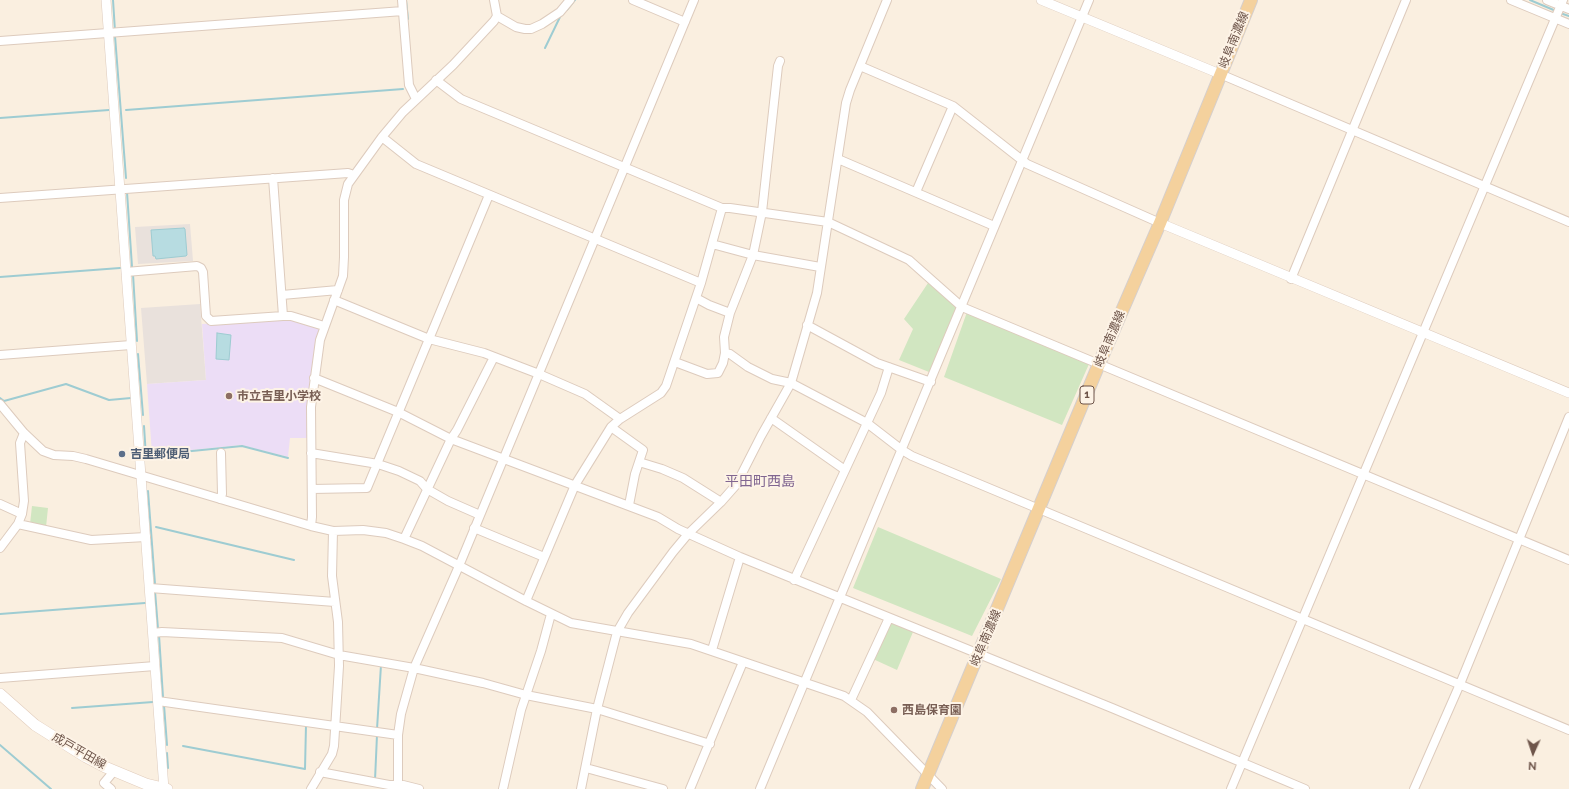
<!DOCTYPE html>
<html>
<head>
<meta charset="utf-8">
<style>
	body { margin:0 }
	#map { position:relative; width:1569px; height:789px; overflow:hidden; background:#faefe0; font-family:Raleway,sans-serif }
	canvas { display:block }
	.north { position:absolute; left:1513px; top:733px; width:40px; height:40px; -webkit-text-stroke:3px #fdf3e6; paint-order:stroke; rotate:183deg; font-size:11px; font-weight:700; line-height:16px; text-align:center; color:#6e554a }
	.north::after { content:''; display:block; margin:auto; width:14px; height:18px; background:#6e554a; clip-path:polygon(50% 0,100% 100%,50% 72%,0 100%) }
</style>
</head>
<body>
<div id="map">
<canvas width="1569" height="789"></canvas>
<div class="north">N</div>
</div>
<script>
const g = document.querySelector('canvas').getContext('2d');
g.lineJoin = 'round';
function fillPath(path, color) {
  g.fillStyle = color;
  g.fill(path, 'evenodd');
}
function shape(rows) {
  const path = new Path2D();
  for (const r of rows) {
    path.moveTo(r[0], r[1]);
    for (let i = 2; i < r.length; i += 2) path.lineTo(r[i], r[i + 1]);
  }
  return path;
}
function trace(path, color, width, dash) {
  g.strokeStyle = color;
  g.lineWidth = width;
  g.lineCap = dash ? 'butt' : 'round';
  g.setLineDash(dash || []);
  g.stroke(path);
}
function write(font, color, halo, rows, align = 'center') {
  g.font = font + ' Raleway,"Noto Sans JP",sans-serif';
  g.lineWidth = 4;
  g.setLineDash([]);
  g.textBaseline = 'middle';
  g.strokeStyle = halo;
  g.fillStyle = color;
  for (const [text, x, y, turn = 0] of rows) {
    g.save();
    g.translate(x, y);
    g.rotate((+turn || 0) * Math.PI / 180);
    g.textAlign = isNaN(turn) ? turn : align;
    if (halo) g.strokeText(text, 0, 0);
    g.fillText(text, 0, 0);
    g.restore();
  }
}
fillPath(shape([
	[190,224,193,261,138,264,135,227],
	[200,304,206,380,147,384,141,308]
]), '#e9e1dc');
fillPath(shape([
	[288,319,320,329,308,438,290,438,288,457,241,445,152,454,147,384,206,380,202,324]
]), '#ecddf6');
fillPath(shape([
	[928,283,958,306,929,372,899,360,913,329,904,319],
	[967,312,1089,364,1062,425,944,377],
	[32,506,48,508,46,527,30,524],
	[878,527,1001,579,972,636,853,588],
	[890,622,913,632,897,670,873,659]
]), '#d1e6c1');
const water = shape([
	[184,228,185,229,187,255,186,256,156,259,155,256,153,256,151,230,184,228],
	[217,333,231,335,229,360,216,359,217,333]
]);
fillPath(water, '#b7dce1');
trace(water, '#9eccd2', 1);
trace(shape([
	[113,0,115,31],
	[406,0,408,19],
	[1530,0,1556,11],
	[567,10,575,0],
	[1560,13,1569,16],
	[115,36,126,178],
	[545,48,560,17],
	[126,110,403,89],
	[0,118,109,110],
	[127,192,132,267],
	[133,274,137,341],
	[0,277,120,268],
	[138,354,143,415],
	[0,398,4,401,66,384,109,400,131,398],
	[144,426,146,457],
	[152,455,242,446,288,458],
	[148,491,155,584],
	[156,527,294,560],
	[155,591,158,629],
	[0,614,145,603],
	[159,635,163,697],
	[164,705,167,745],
	[72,708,153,702],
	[377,729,381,665],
	[0,745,51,789],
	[183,746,305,769,306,725],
	[167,753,168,768],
	[375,780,377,735]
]), '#9eccd2', 2);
const minor = shape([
	[402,0,409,85,416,99],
	[633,0,685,22],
	[1511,0,1569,24],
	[1547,0,1569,9],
	[497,16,516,27,525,29,531,29,542,24,560,12,570,0],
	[0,41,403,11],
	[780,61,778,66,762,212,753,255,820,267],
	[860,66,953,106,1027,164,1160,223],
	[1220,74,1569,222],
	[436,80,461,99,473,104,722,208,730,208,828,222,909,260,962,307,1569,560],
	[382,137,416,164,701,283],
	[838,159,994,226],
	[273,178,283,316],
	[916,192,953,106],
	[0,198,348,173,354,175],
	[712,244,753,255,730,313],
	[126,272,197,266,201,268,203,272,206,316,211,321,283,316,291,316,324,326],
	[1291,279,1406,0],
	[282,295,338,290],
	[334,300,429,339,484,353,539,374,585,394,620,419],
	[807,325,877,363,931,382],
	[725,353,730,354,748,367,772,379,791,383,867,423,902,450,912,456,1569,730],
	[0,355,131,345],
	[675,362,707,374,718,373,723,363,725,353,724,337,730,313,709,305,696,298],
	[314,378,398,412,451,439,658,517,678,529,740,557,1112,708,1305,789],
	[0,404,24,433,43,451,54,455,73,456,86,459,311,526,333,531,363,530,386,533,404,539,422,546,526,601,571,623,691,644,844,696,867,712,942,789],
	[771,418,845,470],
	[611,427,643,450,639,462,662,469,683,478,721,502],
	[311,453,378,464,399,471,420,481,427,489,448,501,480,515],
	[312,489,367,488,489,195],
	[220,499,222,494,221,453],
	[0,504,22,514],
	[629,505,635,474,639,462],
	[18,524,91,540,146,537],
	[311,526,312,517,311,407,320,340,343,276,344,257,344,200,348,184,382,137,403,112,453,65,494,21,497,16,494,0],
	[474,528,544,557],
	[404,539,451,439,457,430,494,357],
	[0,548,18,524,22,514,24,501,20,443,24,433],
	[794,580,881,393,889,367],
	[150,588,335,602],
	[526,601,575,485,611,427,620,419,661,393,666,386,701,283,722,208],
	[153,633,162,632,282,638,339,655,414,668,459,566,694,0],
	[712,650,740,557],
	[0,678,155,666],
	[851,700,889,618],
	[158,701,398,735],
	[586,768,663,789],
	[320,772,389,785,403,785,419,789],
	[111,789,104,783,114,771],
	[311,789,332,754,334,746,339,666,338,622,332,576,333,531],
	[398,789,398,735,401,714,414,668,483,683,526,695,597,709,710,744],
	[503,789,521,710,541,651,551,614],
	[581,789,597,709,617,632,628,613,673,552,688,534,721,502,736,485,761,436,791,383,817,293,846,103,850,90,887,0],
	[690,789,743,662],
	[760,789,1089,0],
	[1231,789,1563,0],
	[1414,789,1460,684,1569,417]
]);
const tertiary = shape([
	[106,0,164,789],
	[1041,0,1220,74],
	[1160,223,1569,393]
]);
const secondary = shape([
	[0,694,35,725,86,757,105,767,146,784,167,789]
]);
const primary = shape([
	[922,789,1099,364,1160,223,1251,0]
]);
trace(minor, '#ddcbbd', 10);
trace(tertiary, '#ddcbbd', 10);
trace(secondary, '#e1ccbc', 12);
trace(primary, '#d6cfcc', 14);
trace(minor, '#fff', 8);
trace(tertiary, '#fff', 9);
trace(secondary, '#fff', 11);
trace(primary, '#f4d19d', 12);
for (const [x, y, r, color] of [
	[229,396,4,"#8d6e63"],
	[122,454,4,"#5c6f8a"],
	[894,710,4,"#8d6e63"]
]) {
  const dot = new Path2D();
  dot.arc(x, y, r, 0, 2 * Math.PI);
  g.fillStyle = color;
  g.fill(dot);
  trace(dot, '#fdf3e6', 1.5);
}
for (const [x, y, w] of [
	[1087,395,14]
]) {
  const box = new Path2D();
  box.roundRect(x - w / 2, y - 9, w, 18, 3);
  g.fillStyle = '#fdf3e6';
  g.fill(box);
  trace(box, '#6e554a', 1);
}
write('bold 11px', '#6e554a', null, [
	["1",1087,395]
]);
write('12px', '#6e554a', '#fdf3e6', [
	["岐阜南濃線",1234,40,-68],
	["岐阜南濃線",1110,339,-67],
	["岐阜南濃線",986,638,-67],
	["成戸平田線",79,751,30]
]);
write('bold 12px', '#785e54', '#fdf3e6', [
	["市立吉里小学校",237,396],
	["西島保育園",902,710]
], 'left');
write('bold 12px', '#4e5e75', '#fdf3e6', [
	["吉里郵便局",130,454]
], 'left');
write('14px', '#816691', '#fdf3e6', [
	["平田町西島",760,482]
]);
</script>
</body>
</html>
